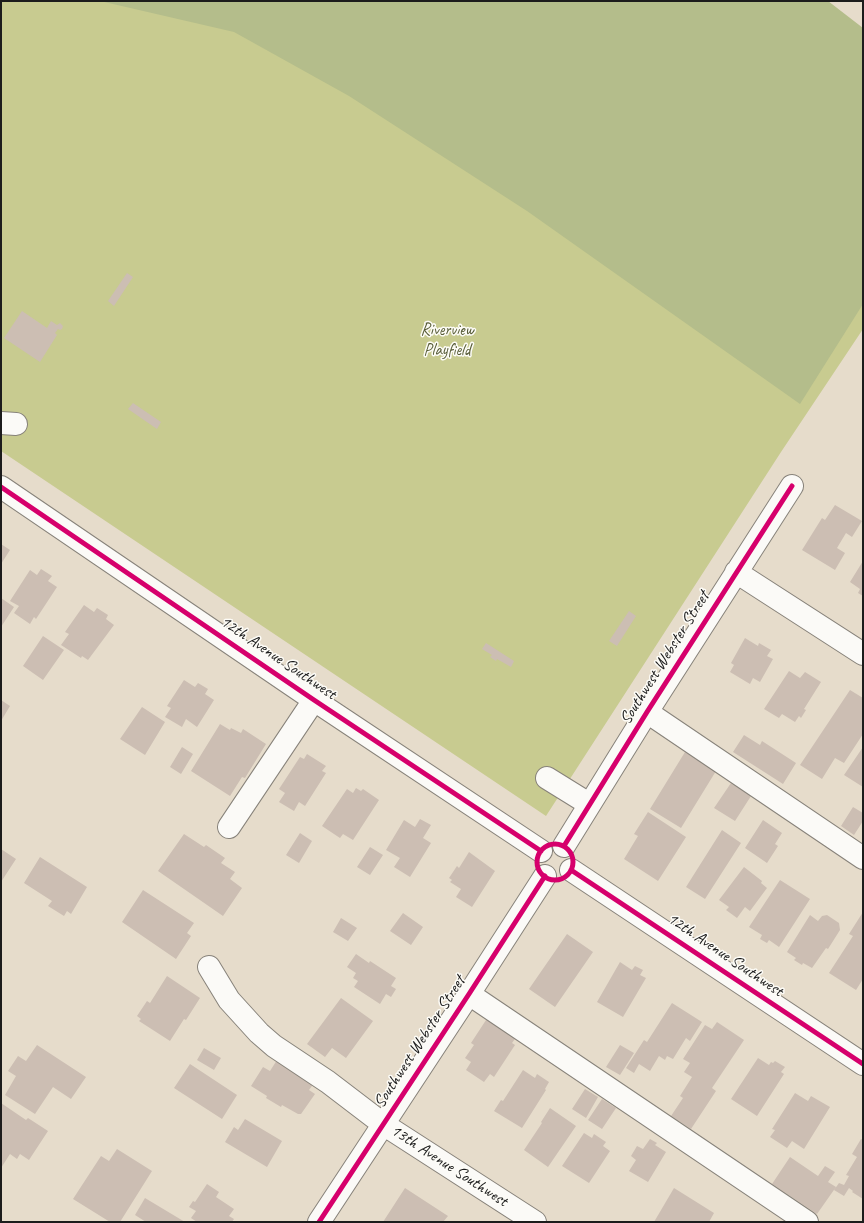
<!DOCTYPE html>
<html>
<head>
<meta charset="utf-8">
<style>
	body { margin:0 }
	#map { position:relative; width:864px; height:1223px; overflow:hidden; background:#e6dccb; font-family:Caveat,sans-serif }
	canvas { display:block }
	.frame { position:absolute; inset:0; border:2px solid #1c1c1c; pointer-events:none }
</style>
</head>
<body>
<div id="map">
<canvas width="864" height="1223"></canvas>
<div class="frame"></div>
</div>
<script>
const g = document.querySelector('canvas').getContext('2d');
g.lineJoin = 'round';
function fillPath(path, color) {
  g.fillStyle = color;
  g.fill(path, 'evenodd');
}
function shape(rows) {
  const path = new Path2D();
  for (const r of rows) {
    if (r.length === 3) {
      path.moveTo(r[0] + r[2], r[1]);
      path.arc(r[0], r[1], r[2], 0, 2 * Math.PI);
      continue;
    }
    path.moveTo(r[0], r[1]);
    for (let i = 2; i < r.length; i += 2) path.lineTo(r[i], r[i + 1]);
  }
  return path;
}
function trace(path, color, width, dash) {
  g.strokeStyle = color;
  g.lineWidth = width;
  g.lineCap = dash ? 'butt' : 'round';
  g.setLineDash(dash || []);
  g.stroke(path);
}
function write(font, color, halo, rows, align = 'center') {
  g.font = font + ' Caveat,sans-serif';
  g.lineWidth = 3;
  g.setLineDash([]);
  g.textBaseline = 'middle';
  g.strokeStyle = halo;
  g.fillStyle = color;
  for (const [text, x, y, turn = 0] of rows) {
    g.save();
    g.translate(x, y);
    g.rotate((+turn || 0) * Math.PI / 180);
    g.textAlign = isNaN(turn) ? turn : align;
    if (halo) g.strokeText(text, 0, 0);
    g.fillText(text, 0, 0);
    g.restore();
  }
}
fillPath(shape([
	[1,1,622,1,863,204,863,329,781,452,546,816,1,451]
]), '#c8cb90');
fillPath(shape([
	[100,1,828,1,863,28,863,304,800,404,527,211,349,96,234,32]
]), '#b4bd8b');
fillPath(shape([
	[127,273,133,277,114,306,108,301],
	[22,311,47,328,51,321,57,325,60,323,63,326,62,329,60,330,58,329,55,333,57,335,40,362,4,338],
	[133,403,161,422,157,429,128,409],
	[835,505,862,521,852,537,846,533,837,548,845,553,835,570,802,550,822,518,825,520],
	[1,544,10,550,1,564],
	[863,561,863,596,858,593,860,589,850,582],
	[41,569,52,576,48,581,57,587,36,619,34,617,30,624,14,613,19,606,10,601,30,570,37,575],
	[1,598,14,607,1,627],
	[84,605,94,612,97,608,108,615,106,619,114,625,88,660,82,656,81,658,61,645,69,634,65,632],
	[629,611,636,616,617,646,609,641],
	[43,636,64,650,43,680,23,666],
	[745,638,758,646,759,643,771,650,767,656,773,659,760,682,753,678,750,684,730,672,734,665,731,663],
	[486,643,514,661,511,667,497,659,496,661,490,657,492,655,482,649],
	[789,671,800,678,805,672,821,682,804,709,806,710,801,718,799,716,795,722,782,714,779,718,764,709],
	[184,680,195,687,198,683,208,689,205,694,214,700,197,727,186,719,182,727,165,717,171,708,167,706],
	[850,690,863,698,863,734,844,763,835,758,822,779,800,765],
	[1,700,10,706,1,721],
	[142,707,165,722,145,755,120,739],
	[220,724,230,730,231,728,241,733,243,729,266,744,245,778,242,777,230,796,191,771],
	[744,735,760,745,762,741,796,763,783,784,733,752],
	[182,747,193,754,181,774,170,767],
	[863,747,863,787,844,775],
	[685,752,716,771,681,828,650,809],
	[307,754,326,766,322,771,326,773,305,806,299,802,294,811,279,802,285,793,279,789,300,757,304,759],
	[731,783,751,796,735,821,714,808],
	[356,788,361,791,363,789,379,800,353,840,343,834,340,838,322,826,347,789,353,793],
	[853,807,863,813,863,821,854,835,841,826],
	[648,812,686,837,658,881,624,859,638,836,634,834],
	[420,819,431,825,423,838,431,843,410,877,394,867,400,858,386,850,404,820,415,827],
	[763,820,782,833,775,844,778,846,767,863,745,848],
	[722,830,741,843,705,899,686,887],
	[300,833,312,841,299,863,286,855],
	[184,834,204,847,206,845,225,858,221,863,235,872,230,879,242,888,223,916,158,871],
	[370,847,383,855,370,875,357,867],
	[1,849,16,859,1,882],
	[469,852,495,871,472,907,456,897,461,889,450,882,452,880,449,878,457,866,459,868],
	[40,857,87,887,71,914,67,911,64,916,48,906,52,901,24,883],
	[744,867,762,881,761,883,767,888,750,911,745,907,737,918,726,910,729,907,719,900],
	[780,880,810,899,779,947,769,940,767,943,760,939,762,935,749,927],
	[143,890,194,923,187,933,191,936,176,959,122,922],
	[863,912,863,979,856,990,829,973,853,936,849,934],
	[403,913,423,927,411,945,390,931],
	[810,915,818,921,822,916,827,915,839,923,840,930,828,949,826,948,812,968,803,963,802,965,794,960,796,958,787,952],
	[341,918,357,928,348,941,333,932],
	[567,934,593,952,555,1007,529,989],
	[356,954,369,963,370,961,396,978,391,986,396,989,391,997,386,994,380,1004,354,987,358,981,353,978,356,973,347,967],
	[620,962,632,970,635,966,643,970,640,975,646,978,623,1017,597,1002],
	[167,976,200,998,186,1020,184,1019,170,1041,139,1021,141,1019,137,1016,147,1001,150,1003],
	[341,998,373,1021,346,1058,332,1048,325,1057,307,1044],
	[672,1003,702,1022,690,1041,686,1038,673,1059,667,1056,665,1060,659,1056,650,1071,639,1064,634,1073,626,1068,644,1040,647,1042],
	[488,1017,517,1036,512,1043,515,1045,494,1077,490,1074,484,1082,466,1070,471,1062,465,1058,474,1045,471,1043],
	[717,1022,744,1040,712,1088,716,1091,691,1129,671,1116,683,1098,680,1096,692,1077,684,1072,690,1063,683,1059,705,1025,712,1029],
	[37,1045,86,1077,71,1099,53,1087,35,1114,5,1095,16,1076,8,1071,18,1056,26,1061],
	[620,1045,634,1053,620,1075,606,1067],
	[204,1048,221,1058,214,1070,197,1060],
	[758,1058,769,1065,771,1062,773,1063,775,1061,785,1067,781,1072,784,1074,757,1116,731,1099],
	[277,1060,314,1083,309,1090,315,1094,301,1114,298,1114,282,1105,281,1107,266,1098,267,1096,251,1086,263,1067,270,1071],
	[190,1064,237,1095,222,1119,174,1088],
	[523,1070,535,1078,537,1074,549,1082,545,1089,546,1090,522,1128,494,1111,501,1100,503,1101],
	[585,1089,598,1097,586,1118,572,1109],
	[795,1093,808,1101,811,1096,830,1107,804,1149,792,1141,787,1148,770,1137,775,1130,772,1129],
	[602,1099,616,1108,602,1129,588,1120],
	[1,1103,26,1120,28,1118,48,1131,29,1160,20,1154,17,1159,10,1154,1,1168],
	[550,1108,576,1126,548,1167,524,1150,542,1123,541,1122],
	[245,1119,282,1141,267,1167,225,1142,234,1127,238,1130],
	[584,1133,592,1138,594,1134,606,1142,603,1146,610,1151,589,1183,562,1166],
	[650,1139,657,1143,655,1145,666,1152,648,1182,629,1171,636,1160,631,1156,637,1146,643,1149],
	[861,1139,863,1140,863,1199,852,1192,853,1191,849,1188,844,1196,834,1190,839,1183,844,1185,849,1176,846,1175,857,1157,852,1154],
	[117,1149,152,1171,120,1222,110,1222,73,1199,101,1156,109,1161],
	[790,1157,818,1176,825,1166,835,1172,828,1182,836,1187,817,1214,772,1184],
	[207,1184,219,1192,216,1197,234,1209,229,1216,234,1219,232,1222,197,1222,191,1218,196,1211,189,1207,193,1201,195,1202],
	[405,1188,448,1216,443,1222,383,1222],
	[674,1188,714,1213,709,1222,654,1222],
	[145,1198,185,1222,146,1222,135,1215]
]), '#ccbeb3');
const minor = shape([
	[1,423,16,424],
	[1,487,314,700,541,851],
	[736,572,863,654],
	[647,712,863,858],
	[547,778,589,804],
	[229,827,314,700],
	[564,846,647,712,792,486],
	[571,870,863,1064],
	[209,967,229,1000,259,1033,274,1046,328,1082,383,1124,535,1222],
	[469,994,807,1222],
	[319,1222,469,994,545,876]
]);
trace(minor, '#87827a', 24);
trace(minor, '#fbfaf7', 22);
trace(shape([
	[1,487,314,700,541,851],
	[555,862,18],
	[564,846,647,712,792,486],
	[571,870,863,1064],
	[319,1222,469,994,545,876]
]), '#d6006c', 5);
write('17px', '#575c37', '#fdfcf7', [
	["Riverview",447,331],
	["Playfield",447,351]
]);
write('17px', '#1c1c1c', '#fdfcf7', [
	["12th Avenue Southwest",278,658,34],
	["Southwest Webster Street",665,658,-58],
	["12th Avenue Southwest",725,955,34],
	["Southwest Webster Street",420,1042,-57],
	["13th Avenue Southwest",449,1166,33]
]);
</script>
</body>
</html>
